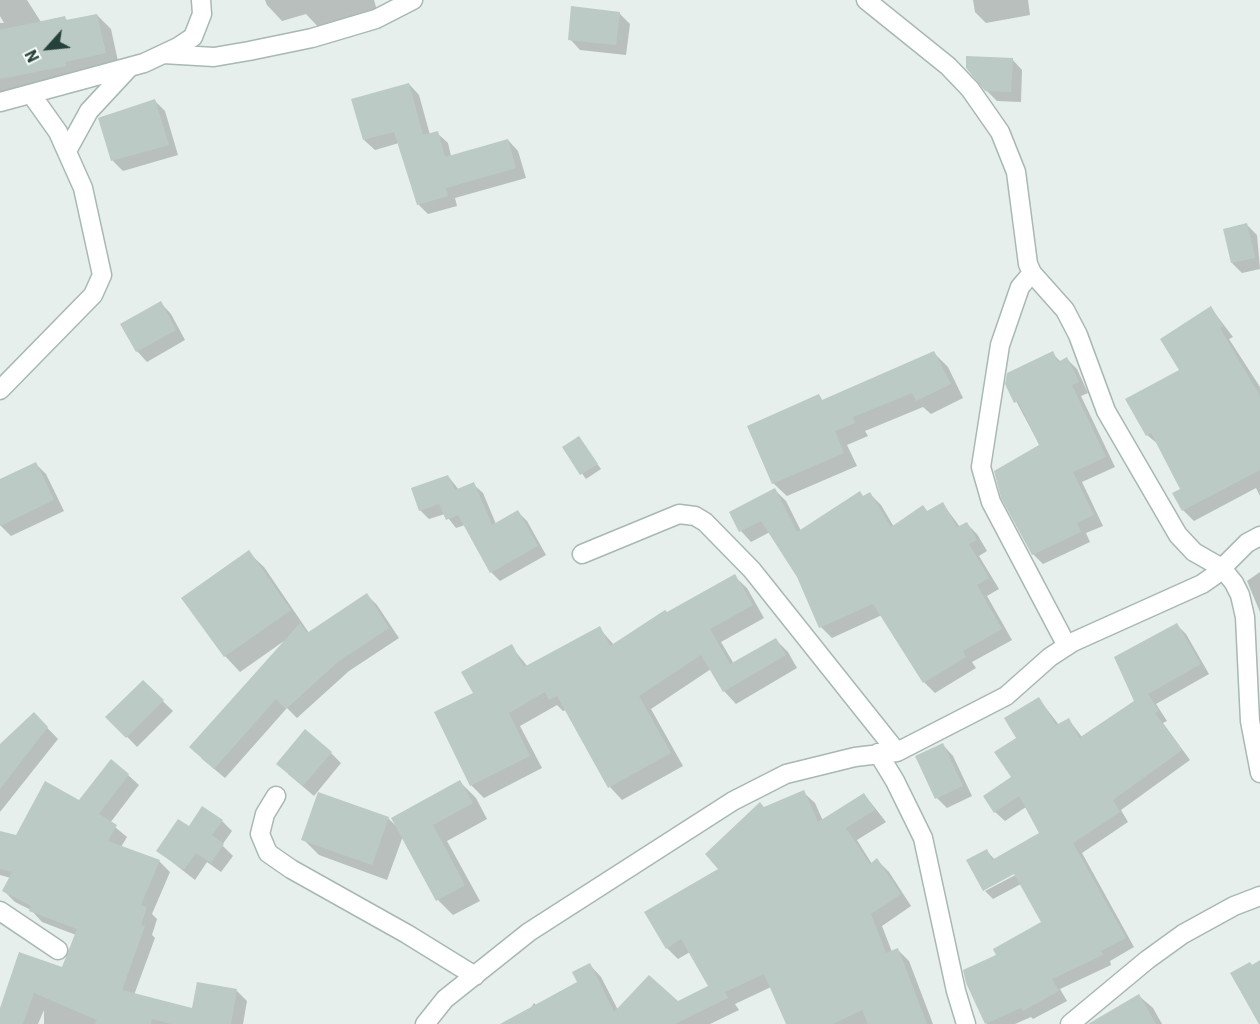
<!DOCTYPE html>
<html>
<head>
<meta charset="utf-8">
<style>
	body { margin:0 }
	#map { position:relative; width:1260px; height:1024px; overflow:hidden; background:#e6efeb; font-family:"IBM Plex Sans",sans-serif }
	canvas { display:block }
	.north { position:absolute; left:18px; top:18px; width:60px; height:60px; -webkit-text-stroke:4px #f7fbf9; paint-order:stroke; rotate:243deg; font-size:16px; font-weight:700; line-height:24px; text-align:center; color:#24423a }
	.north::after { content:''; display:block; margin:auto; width:21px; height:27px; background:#24423a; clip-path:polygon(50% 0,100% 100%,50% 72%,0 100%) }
</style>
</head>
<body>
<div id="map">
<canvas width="1260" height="1024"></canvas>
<div class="north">N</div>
</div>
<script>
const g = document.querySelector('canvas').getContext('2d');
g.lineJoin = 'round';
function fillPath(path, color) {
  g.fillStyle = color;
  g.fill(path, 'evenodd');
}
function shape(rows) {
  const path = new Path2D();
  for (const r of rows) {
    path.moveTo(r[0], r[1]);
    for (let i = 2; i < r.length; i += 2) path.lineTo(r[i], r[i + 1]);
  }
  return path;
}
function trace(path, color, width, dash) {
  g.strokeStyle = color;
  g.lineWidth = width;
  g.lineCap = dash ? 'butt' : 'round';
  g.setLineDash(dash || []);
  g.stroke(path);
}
fillPath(shape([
	[0,0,27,0,41,22,64,17,68,21,97,15,111,29,119,66,0,95,0,23,4,23,0,16],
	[265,0,374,0,378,14,321,30,306,14,282,21,267,5],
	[973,0,1028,0,1030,15,986,23,975,12],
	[619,13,630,24,626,55,580,50,570,39],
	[1012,59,1022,70,1021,102,997,101,986,90],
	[409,84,419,95,430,135,437,133,448,143,451,156,508,140,518,151,526,178,455,198,457,206,428,214,418,204,399,143,375,150,364,140],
	[155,101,165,111,178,155,123,171,113,161,101,117],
	[1247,225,1257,235,1260,269,1242,273,1232,263],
	[161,303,171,314,185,340,147,362,137,351],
	[1211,308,1233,337,1229,339,1260,387,1260,496,1256,488,1194,521,1183,510,1182,489,1159,445,1147,435],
	[934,353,948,367,963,398,931,414,923,407,865,431,868,436,847,445,857,466,787,496,773,483,819,396,823,401],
	[1052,353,1061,362,1067,359,1077,369,1088,393,1081,396,1115,467,1082,482,1103,526,1086,533,1090,542,1043,564,1033,554,1040,446,1007,384],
	[579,438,601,469,586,479,564,448],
	[36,464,46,474,64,511,11,536,0,525,0,480],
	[448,476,459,490,473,484,483,493,496,524,518,512,527,521,546,555,500,581,491,572,465,525,456,528,445,514,429,519,420,510],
	[775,490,786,501,801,531,870,494,881,505,894,527,923,507,928,512,943,504,960,527,967,524,977,534,987,551,979,556,999,589,987,596,1012,640,972,662,976,668,935,693,924,682,882,615,832,638,821,627,798,576,770,532,751,542,741,531],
	[248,552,264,567,309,633,367,595,377,605,399,638,349,671,297,718,287,708,225,778,201,758,284,641,240,672,225,656],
	[1260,572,1260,612,1247,581],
	[734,576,747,588,764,618,721,642,734,664,776,640,788,652,797,668,736,704,724,691,711,669,651,709,683,766,622,800,610,787,566,710,563,711,557,705,520,726,542,768,484,798,471,785,475,694,511,646,528,667,599,628,614,645],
	[1177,625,1186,634,1209,674,1156,704,1167,721,1163,723,1190,760,1121,810,1128,822,1082,853,1134,947,1110,961,1111,965,1060,989,1067,1001,1033,1019,1031,1017,1015,1024,987,1024,967,982,1043,923,1021,884,993,899,985,891,1021,872,1020,869,984,890,986,850,995,860,1041,834,1026,807,1005,821,995,812,1013,777,1018,738,1039,699,1059,725,1069,720,1082,737,1136,701],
	[143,682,173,711,137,747,108,717],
	[34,714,58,739,0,812,0,747],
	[943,745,953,756,972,796,947,808,937,798],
	[331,753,341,763,314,796,288,774],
	[128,775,139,785,110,823,127,837,121,847,159,861,170,872,152,914,157,919,152,935,155,938,134,995,194,1010,237,991,247,1001,243,1024,44,1024,44,1010,38,1024,0,1024,0,1012,63,969,76,935,42,922,31,910,15,902,4,891,11,878,0,875,0,833,17,837],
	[460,782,476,798,487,819,447,841,480,901,453,915,438,900,403,836,387,880,319,855,303,839,388,818,397,827],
	[803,792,815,803,823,821,864,794,886,822,857,840,872,864,877,860,889,872,911,906,882,926,892,952,898,950,909,961,933,1024,788,1024,771,987,735,1004,739,1010,710,1024,520,1024,534,1003,537,1006,579,983,590,965,601,977,618,1010,677,1003,711,987,690,952,678,959,667,948,765,809],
	[222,821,232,831,222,845,233,856,221,872,207,862,195,880,158,851,189,828],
	[1260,963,1260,1024,1259,1024,1232,974],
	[1139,996,1153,1008,1162,1024,1090,1024]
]), '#0003');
fillPath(shape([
	[571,6,620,12,616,45,568,40],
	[97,14,106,53,65,62,66,66,0,79,0,30,65,16,66,20],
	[966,56,1013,58,1011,92,985,91,966,68],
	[409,83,423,135,438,131,445,157,508,139,516,168,446,188,448,196,417,205,394,132,363,140,351,99],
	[155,99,169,145,111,161,98,118],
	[1247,223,1255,258,1231,263,1223,229],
	[161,301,176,330,136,352,120,324],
	[1211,306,1223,326,1220,328,1260,396,1260,470,1182,511,1172,493,1180,489,1151,433,1146,436,1125,399,1179,370,1160,339],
	[934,351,951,384,916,401,912,393,853,417,855,423,835,431,844,453,772,484,747,426,819,394,822,400],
	[1053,351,1058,362,1067,357,1079,382,1072,385,1106,457,1073,472,1094,515,1077,523,1081,532,1032,555,1001,498,994,471,1039,445,1018,401,1014,403,1005,384,1007,373],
	[579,436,598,464,580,475,562,447],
	[36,462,54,500,0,526,0,479],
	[448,475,455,490,474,482,492,525,518,510,538,546,490,573,458,515,446,520,439,504,419,511,411,488],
	[775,488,797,532,860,491,863,496,870,492,891,527,923,505,927,511,943,502,957,527,967,522,977,540,969,544,989,578,977,585,1002,629,963,651,966,657,923,683,873,604,819,628,797,577,761,521,739,532,729,512],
	[249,550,291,610,224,657,181,598],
	[735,574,753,605,710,629,730,664,776,638,786,655,723,692,701,655,639,696,671,753,608,788,557,696,549,700,545,692,509,713,530,756,470,786,434,712,473,693,461,672,512,644,524,667,600,626,610,646,665,610,667,612],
	[367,593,389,628,339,661,286,709,276,699,214,769,189,747,300,623,307,633],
	[1177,623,1201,664,1148,694,1159,711,1155,713,1182,750,1113,800,1120,812,1073,843,1126,938,1101,951,1103,955,1052,979,1059,991,1023,1011,1021,1008,985,1024,966,983,963,970,996,955,993,949,1041,922,1014,874,983,891,966,860,987,849,992,860,1039,833,1019,796,994,813,983,796,1011,777,994,752,1016,738,1004,718,1039,697,1056,725,1069,718,1079,738,1134,701,1114,657],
	[143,680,164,700,126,738,105,717],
	[34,712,48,727,0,789,0,744],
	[305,729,332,752,303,786,276,764],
	[943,743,963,786,935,799,915,756],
	[111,759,129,774,99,814,117,825,108,841,160,860,141,905,147,907,141,925,145,926,122,990,192,1008,197,982,237,989,231,1024,171,1024,152,1019,151,1024,95,1024,97,1020,34,993,23,1024,0,1024,0,1008,19,952,62,967,77,929,29,911,31,906,2,891,12,872,0,869,0,831,16,835,45,781,79,800],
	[460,780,473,803,433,825,465,885,436,901,391,818],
	[804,790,818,822,864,793,875,810,846,828,870,864,877,858,901,894,871,914,886,953,898,948,927,1024,868,1024,862,1010,833,1024,786,1024,764,974,725,992,728,998,675,1024,500,1024,577,982,572,972,590,963,614,1012,649,975,678,1001,708,986,681,939,666,949,644,912,718,869,705,854,760,802,764,807],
	[318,792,389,817,372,865,301,840],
	[202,806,223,820,212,835,224,844,211,863,196,853,184,870,156,851,178,819,189,826],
	[1260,960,1260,1024,1259,1024,1230,973,1250,962,1252,965],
	[1139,994,1156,1024,1088,1024]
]), '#bbcac4');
const street = shape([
	[866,0,948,66,970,89,1000,132,1016,172,1028,264,1032,273,1065,310,1078,335,1106,411,1178,535,1194,552,1222,568,1234,583,1240,595,1245,617,1250,721,1260,773],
	[163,54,214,57,249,51,312,38,376,19,413,0],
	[0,102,144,63,178,47,193,37,202,14,201,0],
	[67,151,89,111,128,69],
	[1032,273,1020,287,1000,345,981,467,991,502,1067,646],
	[0,390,93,295,102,275,83,188,58,132,31,94],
	[582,554,679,514,695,516,705,522,752,570,897,752],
	[878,753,895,781,923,838,956,991,966,1024],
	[276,796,265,814,260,834,268,853,291,869,407,934,475,976],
	[0,911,58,950],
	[425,1024,445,999,529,932,733,801,786,774,855,757,897,752,1006,696,1050,657,1073,642,1202,584,1215,575,1247,543,1260,536],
	[1070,1024,1147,960,1183,934,1234,906,1260,896]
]);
trace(street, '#a8b8b2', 21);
trace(street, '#fff', 18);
</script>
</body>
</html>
